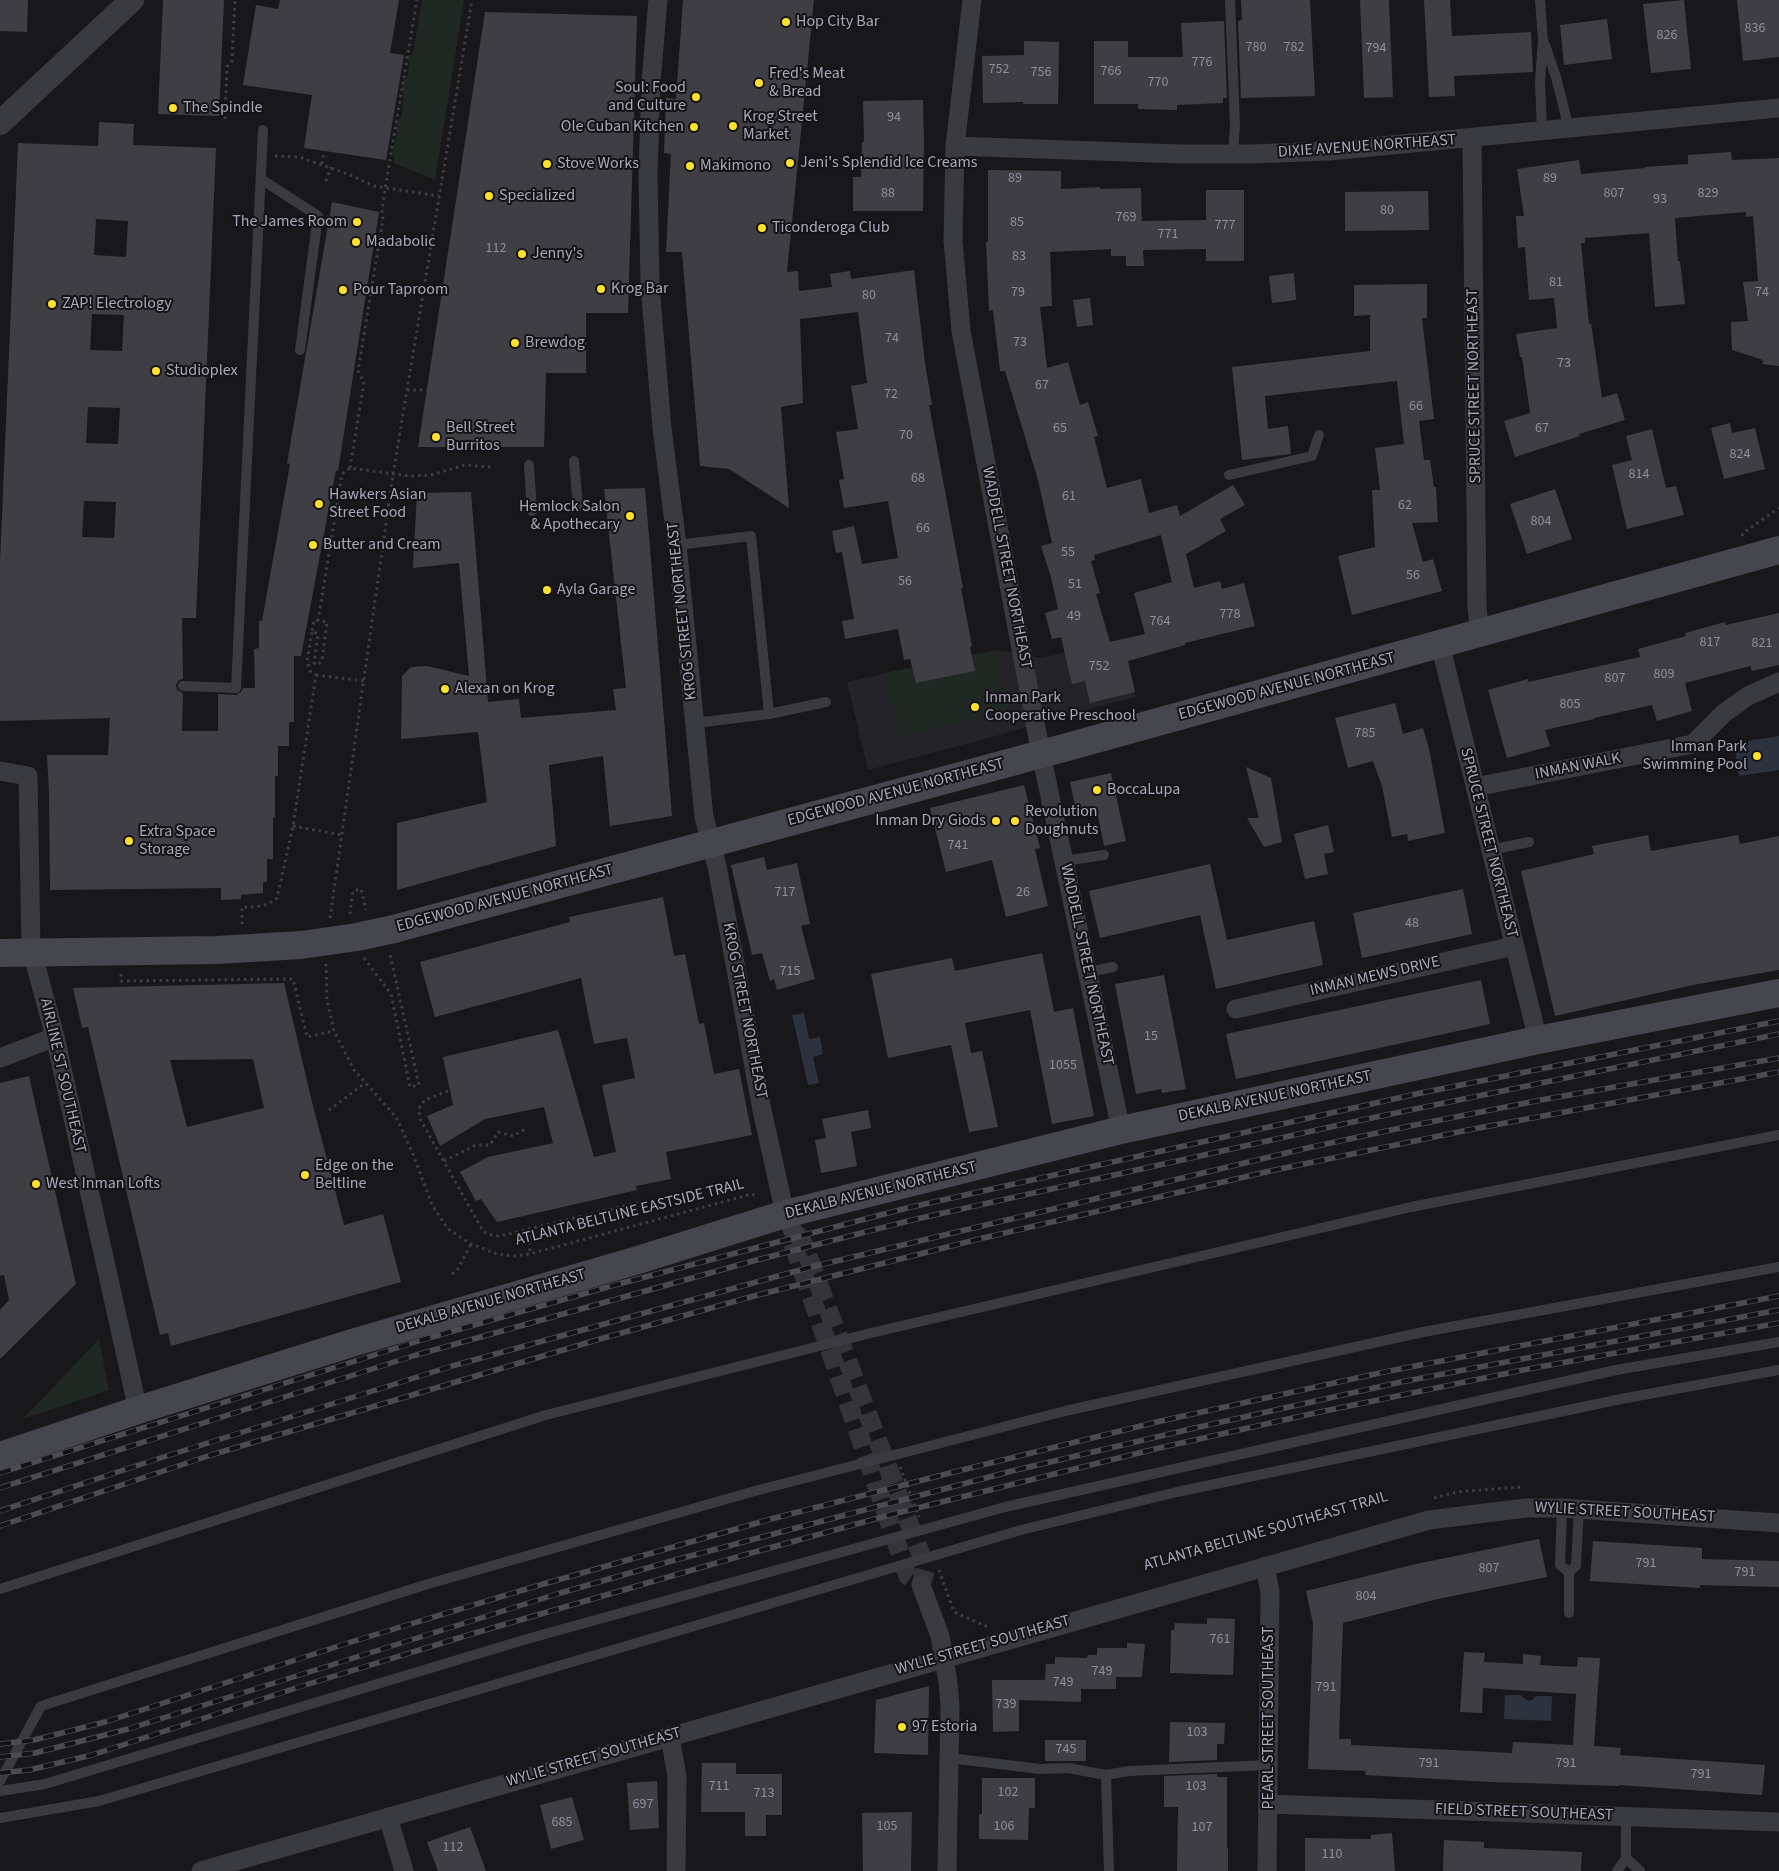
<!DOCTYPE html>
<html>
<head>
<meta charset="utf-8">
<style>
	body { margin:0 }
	canvas { display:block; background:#18171a }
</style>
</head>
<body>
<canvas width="1779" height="1871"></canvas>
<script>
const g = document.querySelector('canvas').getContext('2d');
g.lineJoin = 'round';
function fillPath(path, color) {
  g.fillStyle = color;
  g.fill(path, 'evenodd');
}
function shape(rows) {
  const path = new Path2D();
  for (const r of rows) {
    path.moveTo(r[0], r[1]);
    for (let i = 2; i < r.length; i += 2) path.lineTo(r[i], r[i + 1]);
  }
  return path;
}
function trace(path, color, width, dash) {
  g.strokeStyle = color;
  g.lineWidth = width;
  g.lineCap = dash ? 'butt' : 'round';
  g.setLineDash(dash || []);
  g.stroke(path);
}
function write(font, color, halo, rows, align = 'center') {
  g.font = font + ' "Source Sans 3",sans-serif';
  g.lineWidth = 4;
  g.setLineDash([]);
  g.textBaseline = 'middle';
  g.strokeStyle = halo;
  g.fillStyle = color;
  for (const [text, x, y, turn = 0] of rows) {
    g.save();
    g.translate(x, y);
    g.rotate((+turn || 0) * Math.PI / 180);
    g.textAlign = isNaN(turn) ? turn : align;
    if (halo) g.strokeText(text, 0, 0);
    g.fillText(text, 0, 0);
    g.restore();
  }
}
fillPath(shape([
	[1122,639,1136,697,1056,717,1007,733,868,770,847,682,996,650,1042,658]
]), '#242327');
fillPath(shape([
	[422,0,464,0,435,180,394,163,393,149,398,132,397,131,397,124,398,119,401,118,404,97,402,89,404,79,407,78,409,65,408,55,413,55],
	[996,650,1009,710,899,737,885,673],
	[99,1339,109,1390,23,1419]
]), '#1f2822');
fillPath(shape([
	[1779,736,1779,770,1739,776,1734,743],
	[804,1013,809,1039,820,1037,823,1054,813,1057,819,1083,808,1085,792,1015],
	[1505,1695,1520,1695,1528,1701,1532,1700,1536,1696,1552,1696,1551,1721,1504,1719]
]), '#2c333f');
fillPath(shape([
	[0,0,28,0,27,32,0,31],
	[163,0,224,0,219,116,158,114],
	[280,0,399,0,390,53,404,55,386,160,304,148,312,95,243,85,256,5,278,9],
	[683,0,814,0,787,272,798,271,799,291,832,287,830,274,850,271,851,279,914,270,925,363,932,405,929,405,963,588,961,588,972,646,970,647,975,671,916,683,910,659,904,660,898,629,845,639,842,621,854,619,842,552,836,553,832,531,854,526,862,564,898,558,888,501,844,508,839,480,844,479,836,432,858,429,851,386,867,383,858,312,800,319,803,403,781,407,789,508,729,469,700,466,682,252,666,252,671,154,664,153,666,98,676,99],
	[1241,0,1310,0,1315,96,1241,98,1238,21,1242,20],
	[1360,0,1389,0,1393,97,1364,98],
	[1424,0,1450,0,1452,36,1531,32,1533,72,1454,76,1455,96,1429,97],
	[1684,0,1691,69,1651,73,1643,4],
	[1737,0,1779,0,1779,57,1743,61],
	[485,12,637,16,628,313,586,313,586,373,546,373,544,447,418,447],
	[1607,19,1612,59,1564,65,1560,25],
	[1224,21,1227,98,1223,98,1223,103,1177,105,1177,110,1138,109,1138,104,1094,104,1094,41,1128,41,1128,57,1183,57,1181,23],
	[1024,41,1059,42,1058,104,1023,104,1023,102,983,103,982,56,1024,55],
	[923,100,924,143,923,211,853,211,853,177,861,177,862,142,864,142,863,101],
	[99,122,134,124,133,145,216,148,196,618,182,618,183,679,179,680,176,685,177,690,183,693,182,731,218,731,218,694,236,695,241,692,243,688,255,688,254,649,259,648,259,621,262,621,290,464,287,463,332,202,379,212,338,471,336,470,301,656,294,656,294,722,289,722,289,746,278,746,278,776,275,776,275,818,273,818,273,859,267,859,267,882,263,882,263,893,241,895,241,899,221,900,221,888,50,890,49,794,47,755,108,755,110,718,0,721,0,562,18,143,98,146],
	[96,219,128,221,126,257,94,255],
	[92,314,124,315,122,351,90,350],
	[88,407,120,408,118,444,86,443],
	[84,501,116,502,114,538,82,537],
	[1731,152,1732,160,1779,158,1779,366,1762,364,1763,360,1732,350,1731,322,1748,321,1743,282,1758,281,1753,216,1746,217,1746,212,1675,218,1678,261,1680,261,1685,304,1655,307,1649,233,1585,238,1585,243,1581,243,1589,324,1591,323,1602,398,1617,393,1625,420,1579,434,1580,436,1515,457,1504,421,1530,413,1522,357,1520,357,1516,334,1557,328,1554,298,1529,300,1525,247,1518,248,1516,216,1524,216,1517,169,1579,160,1581,174,1645,168,1645,167,1688,164,1688,155],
	[988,170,1061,171,1061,189,1100,187,1100,189,1141,188,1142,221,1206,220,1206,190,1244,190,1244,261,1206,261,1206,249,1143,250,1144,266,1126,266,1126,256,1111,256,1111,249,1050,252,1052,306,1040,307,1047,368,1068,362,1080,405,1088,402,1098,436,1094,437,1107,488,1141,479,1149,513,1177,505,1180,516,1233,485,1245,505,1220,519,1226,531,1186,554,1194,588,1220,581,1222,589,1244,583,1255,626,1185,643,1185,645,1128,661,1135,692,1090,703,1085,681,1072,684,1061,637,1052,639,1045,613,1058,609,1051,577,1041,546,1052,543,1038,480,1005,371,1000,371,993,310,989,311,986,242,988,242],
	[1161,535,1172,582,1134,593,1145,634,1110,642,1096,594,1100,593,1091,561,1095,560,1094,555],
	[1428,191,1429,230,1345,231,1345,192],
	[1294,273,1296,300,1272,303,1269,276],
	[1427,284,1427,318,1422,318,1434,419,1419,421,1424,460,1430,460,1434,487,1436,487,1438,522,1412,523,1423,562,1433,559,1442,591,1352,615,1338,556,1375,547,1372,490,1380,490,1375,448,1404,444,1397,381,1265,396,1268,429,1288,426,1291,454,1242,460,1232,367,1370,351,1370,315,1354,316,1354,285],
	[1090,298,1093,325,1077,327,1073,300],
	[1730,423,1732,433,1755,428,1765,469,1724,479,1711,428],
	[1652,429,1666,488,1676,486,1684,515,1627,529,1612,465,1632,460,1626,436],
	[645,488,672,816,610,826,603,756,549,765,556,846,397,890,397,823,487,802,478,732,401,739,402,676,411,667,427,666,469,676,459,563,413,568,417,493,471,492,488,702,519,699,521,718,616,710,613,689,626,688,604,489],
	[1555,489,1572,539,1527,554,1510,504],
	[1779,613,1779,665,1752,671,1750,666,1685,683,1692,711,1657,721,1652,705,1594,718,1594,719,1545,730,1550,746,1507,758,1488,690,1528,679,1528,682,1640,657,1638,649,1686,636,1685,633,1725,622,1726,625],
	[1395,703,1403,734,1423,728,1429,749,1445,833,1408,841,1407,834,1392,837,1382,786,1373,761,1348,768,1335,718],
	[1246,767,1271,778,1282,842,1264,847,1247,818,1259,818],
	[1111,773,1126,841,1104,846,1097,811,1077,815,1070,782],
	[1024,785,1040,848,1035,849,1048,906,1006,917,992,860,946,872,930,808],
	[1328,825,1334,852,1324,854,1328,874,1305,879,1294,834],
	[1648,835,1651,851,1738,835,1740,844,1779,836,1779,970,1693,985,1555,1016,1521,871,1594,854,1592,846],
	[764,857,767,870,797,863,810,924,801,926,815,979,777,990,774,979,770,981,762,953,752,955,731,865],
	[1210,864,1227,940,1314,921,1323,965,1216,989,1200,915,1100,938,1089,891],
	[1463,889,1472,934,1362,958,1353,913],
	[663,897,674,956,685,954,699,1024,704,1023,714,1074,739,1069,752,1135,666,1152,671,1179,636,1186,637,1190,497,1222,481,1199,476,1201,460,1172,488,1157,553,1143,544,1107,485,1119,440,1146,427,1116,453,1105,443,1057,558,1030,594,1157,616,1152,602,1085,635,1078,627,1038,594,1044,581,978,435,1017,420,962,570,922,569,917],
	[1042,953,1054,1012,1073,1008,1094,1116,1052,1124,1030,1010,965,1023,971,1053,982,1051,998,1127,969,1132,951,1045,888,1058,871,974,952,958,955,971],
	[1164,975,1186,1089,1162,1093,1161,1089,1136,1094,1115,984],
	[1481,980,1490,1024,1236,1079,1226,1034],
	[284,983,311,1098,344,1225,383,1214,401,1282,171,1346,168,1333,160,1335,88,1027,82,1028,73,988],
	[253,1059,264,1108,187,1127,170,1060],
	[29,1076,76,1284,0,1359,0,1310,9,1300,4,1275,0,1276,0,1083],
	[868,1110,871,1128,851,1132,857,1166,821,1173,815,1140,826,1138,822,1119],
	[1539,1539,1547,1577,1438,1599,1343,1623,1339,1739,1351,1739,1351,1745,1512,1753,1513,1742,1573,1745,1576,1694,1483,1688,1482,1713,1460,1712,1464,1652,1485,1653,1484,1662,1523,1664,1523,1654,1541,1656,1540,1665,1577,1667,1578,1657,1600,1658,1594,1746,1621,1748,1620,1755,1765,1765,1762,1795,1619,1785,1619,1786,1491,1782,1365,1775,1366,1771,1308,1769,1313,1624,1306,1591,1416,1564],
	[1593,1541,1702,1548,1702,1559,1779,1561,1779,1587,1700,1585,1700,1588,1590,1581],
	[1207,1618,1235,1619,1233,1675,1170,1673,1171,1630,1174,1630,1175,1623,1207,1624],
	[1127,1643,1145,1644,1142,1677,1116,1677,1116,1689,1081,1689,1081,1702,1019,1700,1019,1731,993,1732,992,1680,1045,1680,1046,1664,1055,1664,1055,1657,1087,1658,1088,1655,1097,1655,1097,1648,1127,1648],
	[929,1686,928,1755,874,1753,876,1700],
	[1170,1722,1225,1723,1224,1744,1217,1744,1217,1760,1169,1762],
	[1045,1740,1086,1740,1086,1761,1045,1761],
	[702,1763,736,1763,736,1774,782,1774,782,1815,766,1815,766,1836,745,1836,745,1812,701,1812],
	[1217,1774,1217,1777,1227,1777,1227,1848,1228,1848,1228,1871,1177,1871,1178,1807,1164,1807,1164,1776],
	[982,1778,1035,1778,1035,1808,1029,1808,1028,1840,979,1839,979,1814,982,1814],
	[657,1781,659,1828,630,1830,627,1783],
	[572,1797,584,1840,551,1849,540,1805],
	[912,1812,911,1871,863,1871,862,1813],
	[470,1827,486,1871,438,1871,427,1842],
	[1392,1833,1395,1871,1305,1871,1305,1838,1371,1839,1371,1835],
	[1444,1840,1484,1842,1484,1848,1582,1852,1581,1871,1443,1871]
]), '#3f3e44');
trace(shape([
	[794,1233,801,1238,926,1568,921,1585,908,1576,792,1241,794,1233]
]), '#35343a', 19, [19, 9]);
trace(shape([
	[225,119,227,67,232,61,235,0],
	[275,156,299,157,350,175,374,186,439,196],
	[322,164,324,151],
	[326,181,331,167],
	[407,390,432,390],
	[350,468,364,382,358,371,383,219,382,211,385,189,417,0],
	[1742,536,1743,533,1779,508],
	[318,621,342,474,350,468,409,476,431,475,464,465,491,467],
	[316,675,364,681],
	[293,826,342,835],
	[350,914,353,891,361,889,366,910],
	[330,918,393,474,472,0],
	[242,924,242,907,255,907,268,904,277,898,293,826,316,675,310,671,307,661,312,631,318,634,314,663,318,665,322,660,327,622,314,620,312,631],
	[364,958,391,994,410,1087,419,1085,390,954],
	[326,964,327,1000,334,1031,354,1070,396,1117,413,1154,432,1205,448,1229,471,1244,497,1254,515,1256,530,1254,752,1194,758,1197],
	[121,974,121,981,293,979,307,1037,334,1031],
	[448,1091,425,1100,420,1106,419,1112,420,1119,483,1231,488,1234,496,1236,504,1235,641,1202],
	[329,1110,365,1083],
	[444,1161,476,1145,490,1145,498,1132,513,1136,527,1128],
	[529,1229,530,1254],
	[452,1274,458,1269,471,1244],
	[900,1467,919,1517],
	[1434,1498,1457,1492,1521,1487],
	[939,1570,954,1612,985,1626,988,1625]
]), '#3e3e46', 3, [2.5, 4]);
trace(shape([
	[1230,0,1235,125,1233,154],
	[1540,0,1543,40,1540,82,1542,132],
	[1545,45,1556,77,1569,129],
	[261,179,318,216,300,350],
	[574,461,578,507],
	[529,465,532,511],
	[1229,475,1312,456,1319,435],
	[677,545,751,536,769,714],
	[183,686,236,688,263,130],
	[695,723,769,714,826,702],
	[1490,850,1529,842],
	[1064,861,1104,855],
	[1088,972,1113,967],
	[1562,1508,1560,1565,1569,1572],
	[0,1589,546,1415,871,1333,1411,1207,1779,1135],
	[1569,1613,1569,1572,1576,1566,1579,1508],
	[949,1758,1040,1769,1068,1768,1106,1775,1129,1771,1269,1765],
	[1106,1775,1109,1871],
	[0,1781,41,1706,428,1584,755,1491,1065,1411,1423,1332,1779,1267],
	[0,1791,45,1784,527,1639,1005,1507,1616,1370,1779,1342],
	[0,1818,99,1801,1021,1530,1177,1492,1621,1399,1779,1370],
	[1626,1858,1640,1871],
	[1617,1871,1626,1858,1626,1816]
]), '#3a3a41', 10);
trace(shape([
	[658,0,651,82,648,174,650,285,662,428,677,545,704,817,717,866,762,1110,785,1214,794,1233],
	[972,0,955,146,953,240,961,331,1041,754,1121,1130],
	[1472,139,1477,608,1480,634],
	[955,146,1181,154,1252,154,1329,151,1779,108],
	[1440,644,1538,1040],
	[0,771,28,776,31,948,55,1037,138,1410],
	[1475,787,1693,744,1724,713,1748,696,1779,682],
	[1236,1009,1514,946],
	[0,1058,55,1037],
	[1265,1566,1270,1592,1267,1871],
	[921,1585,940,1636,948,1682,950,1706,947,1871],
	[670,1736,677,1777,676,1871],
	[1268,1804,1779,1822],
	[388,1817,404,1871],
	[201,1871,1429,1520,1526,1508,1562,1508,1779,1523]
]), '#3a3a41', 19);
trace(shape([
	[0,123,132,0]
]), '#3a3a41', 24);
trace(shape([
	[394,929,1071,746,1779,550],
	[0,1456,138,1410,355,1342,638,1260,785,1214,1121,1130,1538,1040,1779,993]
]), '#46464f', 28);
const rail = shape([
	[0,1473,425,1339,611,1286,907,1208,1416,1094,1779,1021],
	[0,1488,416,1355,753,1261,912,1220,1357,1121,1779,1034],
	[0,1511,154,1460,452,1366,811,1267,1307,1148,1410,1126,1541,1100,1779,1058],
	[0,1526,211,1455,600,1339,754,1296,979,1239,1270,1171,1468,1130,1779,1072],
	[0,1744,34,1740,105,1722,351,1642,533,1587,771,1519,954,1472,1161,1421,1384,1372,1779,1296],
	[0,1757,35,1753,128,1729,557,1594,675,1560,1012,1471,1199,1427,1401,1382,1779,1310],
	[0,1773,29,1770,92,1755,302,1686,475,1633,744,1555,893,1514,1159,1448,1315,1413,1523,1370,1779,1323]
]);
trace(rail, '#4b4b54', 5.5);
trace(rail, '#131215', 4, [11]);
trace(shape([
	[0,953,217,950,301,945,357,937,394,929]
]), '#46464f', 28);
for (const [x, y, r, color] of [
	[786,22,5,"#ffe02a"],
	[759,83,5,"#ffe02a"],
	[696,97,5,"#ffe02a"],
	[173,108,5,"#ffe02a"],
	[733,126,5,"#ffe02a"],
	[694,127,5,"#ffe02a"],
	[790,163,5,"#ffe02a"],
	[547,164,5,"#ffe02a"],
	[690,166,5,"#ffe02a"],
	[489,196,5,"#ffe02a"],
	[357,222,5,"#ffe02a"],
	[762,228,5,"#ffe02a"],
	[356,242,5,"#ffe02a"],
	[522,254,5,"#ffe02a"],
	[601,289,5,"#ffe02a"],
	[343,290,5,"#ffe02a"],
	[52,304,5,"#ffe02a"],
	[515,343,5,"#ffe02a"],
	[156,371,5,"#ffe02a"],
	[436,437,5,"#ffe02a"],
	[319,504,5,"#ffe02a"],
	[630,516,5,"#ffe02a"],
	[313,545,5,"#ffe02a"],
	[547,590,5,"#ffe02a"],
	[445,689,5,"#ffe02a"],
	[975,707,5,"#ffe02a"],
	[1757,756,5,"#ffe02a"],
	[1097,790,5,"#ffe02a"],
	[996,821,5,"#ffe02a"],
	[1015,821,5,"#ffe02a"],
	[129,841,5,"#ffe02a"],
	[305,1175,5,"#ffe02a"],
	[36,1184,5,"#ffe02a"],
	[902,1727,5,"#ffe02a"]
]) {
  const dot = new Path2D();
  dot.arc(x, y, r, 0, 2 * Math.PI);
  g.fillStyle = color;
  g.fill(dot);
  trace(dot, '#131215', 2);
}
write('14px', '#8e8f9c', null, [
	["836",1755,29],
	["826",1667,36],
	["780",1256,48],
	["782",1294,48],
	["794",1376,49],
	["776",1202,63],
	["752",999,70],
	["766",1111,72],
	["756",1041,73],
	["770",1158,83],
	["94",894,118],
	["89",1015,179],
	["89",1550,179],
	["88",888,194],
	["807",1614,194],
	["829",1708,194],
	["93",1660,200],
	["80",1387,211],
	["769",1126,218],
	["85",1017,223],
	["777",1225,226],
	["771",1168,235],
	["112",496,249],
	["83",1019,257],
	["81",1556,283],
	["79",1018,293],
	["74",1762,293],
	["80",869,296],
	["74",892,339],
	["73",1020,343],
	["73",1564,364],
	["67",1042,386],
	["72",891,395],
	["66",1416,407],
	["65",1060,429],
	["67",1542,429],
	["70",906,436],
	["824",1740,455],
	["814",1639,475],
	["68",918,479],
	["61",1069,497],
	["62",1405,506],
	["804",1541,522],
	["66",923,529],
	["55",1068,553],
	["56",1413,576],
	["56",905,582],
	["51",1075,585],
	["778",1230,615],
	["49",1074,617],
	["764",1160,622],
	["817",1710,643],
	["821",1762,644],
	["752",1099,667],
	["809",1664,675],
	["807",1615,679],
	["805",1570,705],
	["785",1365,734],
	["741",958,846],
	["717",785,893],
	["26",1023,893],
	["48",1412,924],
	["715",790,972],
	["15",1151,1037],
	["1055",1063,1066],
	["791",1646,1564],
	["807",1489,1569],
	["791",1745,1573],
	["804",1366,1597],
	["761",1220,1640],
	["749",1102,1672],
	["749",1063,1683],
	["791",1326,1688],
	["739",1006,1705],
	["103",1197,1733],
	["745",1066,1750],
	["791",1429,1764],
	["791",1566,1764],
	["791",1701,1775],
	["711",719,1787],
	["103",1196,1787],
	["102",1008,1793],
	["713",764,1794],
	["697",643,1805],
	["685",562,1823],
	["105",887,1827],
	["106",1004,1827],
	["107",1202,1828],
	["112",453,1848],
	["110",1332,1855]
]);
write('16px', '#a8aaba', '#131215', [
	["Hop City Bar",796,22],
	["Fred's Meat",769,74],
	["& Bread",769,92],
	["Soul: Food",686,88,"right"],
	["and Culture",686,106,"right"],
	["The Spindle",183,108],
	["Krog Street",743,117],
	["Market",743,135],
	["Ole Cuban Kitchen",684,127,"right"],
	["Jeni's Splendid Ice Creams",800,163],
	["Stove Works",557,164],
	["Makimono",700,166],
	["Specialized",499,196],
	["The James Room",347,222,"right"],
	["Ticonderoga Club",772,228],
	["Madabolic",366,242],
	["Jenny's",532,254],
	["Krog Bar",611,289],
	["Pour Taproom",353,290],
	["ZAP! Electrology",62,304],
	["Brewdog",525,343],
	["Studioplex",166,371],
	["Bell Street",446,428],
	["Burritos",446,446],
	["Hawkers Asian",329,495],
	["Street Food",329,513],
	["Hemlock Salon",620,507,"right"],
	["& Apothecary",620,525,"right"],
	["Butter and Cream",323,545],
	["Ayla Garage",557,590],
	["Alexan on Krog",455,689],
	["Inman Park",985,698],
	["Cooperative Preschool",985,716],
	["Inman Park",1747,747,"right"],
	["Swimming Pool",1747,765,"right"],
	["BoccaLupa",1107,790],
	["Revolution",1025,812],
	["Doughnuts",1025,830],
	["Inman Dry Giods",986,821,"right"],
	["Extra Space",139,832],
	["Storage",139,850],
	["Edge on the",315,1166],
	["Beltline",315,1184],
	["West Inman Lofts",46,1184],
	["97 Estoria",912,1727]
], 'left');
write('16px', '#a8aaba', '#131215', [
	["DIXIE AVENUE NORTHEAST",1367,147,-4],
	["SPRUCE STREET NORTHEAST",1475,386,-91],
	["WADDELL STREET NORTHEAST",1006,568,79],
	["KROG STREET NORTHEAST",683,611,-96],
	["EDGEWOOD AVENUE NORTHEAST",1287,687,-15],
	["INMAN WALK",1578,767,-11],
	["EDGEWOOD AVENUE NORTHEAST",896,793,-15],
	["SPRUCE STREET NORTHEAST",1488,843,76],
	["EDGEWOOD AVENUE NORTHEAST",505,899,-15],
	["WADDELL STREET NORTHEAST",1086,965,78],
	["INMAN MEWS DRIVE",1375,977,-13],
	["KROG STREET NORTHEAST",744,1011,79],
	["AIRLINE ST SOUTHEAST",62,1076,77],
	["DEKALB AVENUE NORTHEAST",1275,1097,-12],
	["DEKALB AVENUE NORTHEAST",881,1191,-14],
	["ATLANTA BELTLINE EASTSIDE TRAIL",630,1213,-14],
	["DEKALB AVENUE NORTHEAST",491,1302,-16],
	["WYLIE STREET SOUTHEAST",1625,1513,3],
	["ATLANTA BELTLINE SOUTHEAST TRAIL",1266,1532,-16],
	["WYLIE STREET SOUTHEAST",983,1646,-16],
	["PEARL STREET SOUTHEAST",1269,1718,-90],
	["WYLIE STREET SOUTHEAST",594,1758,-16],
	["FIELD STREET SOUTHEAST",1524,1813,2]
]);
</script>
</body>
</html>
